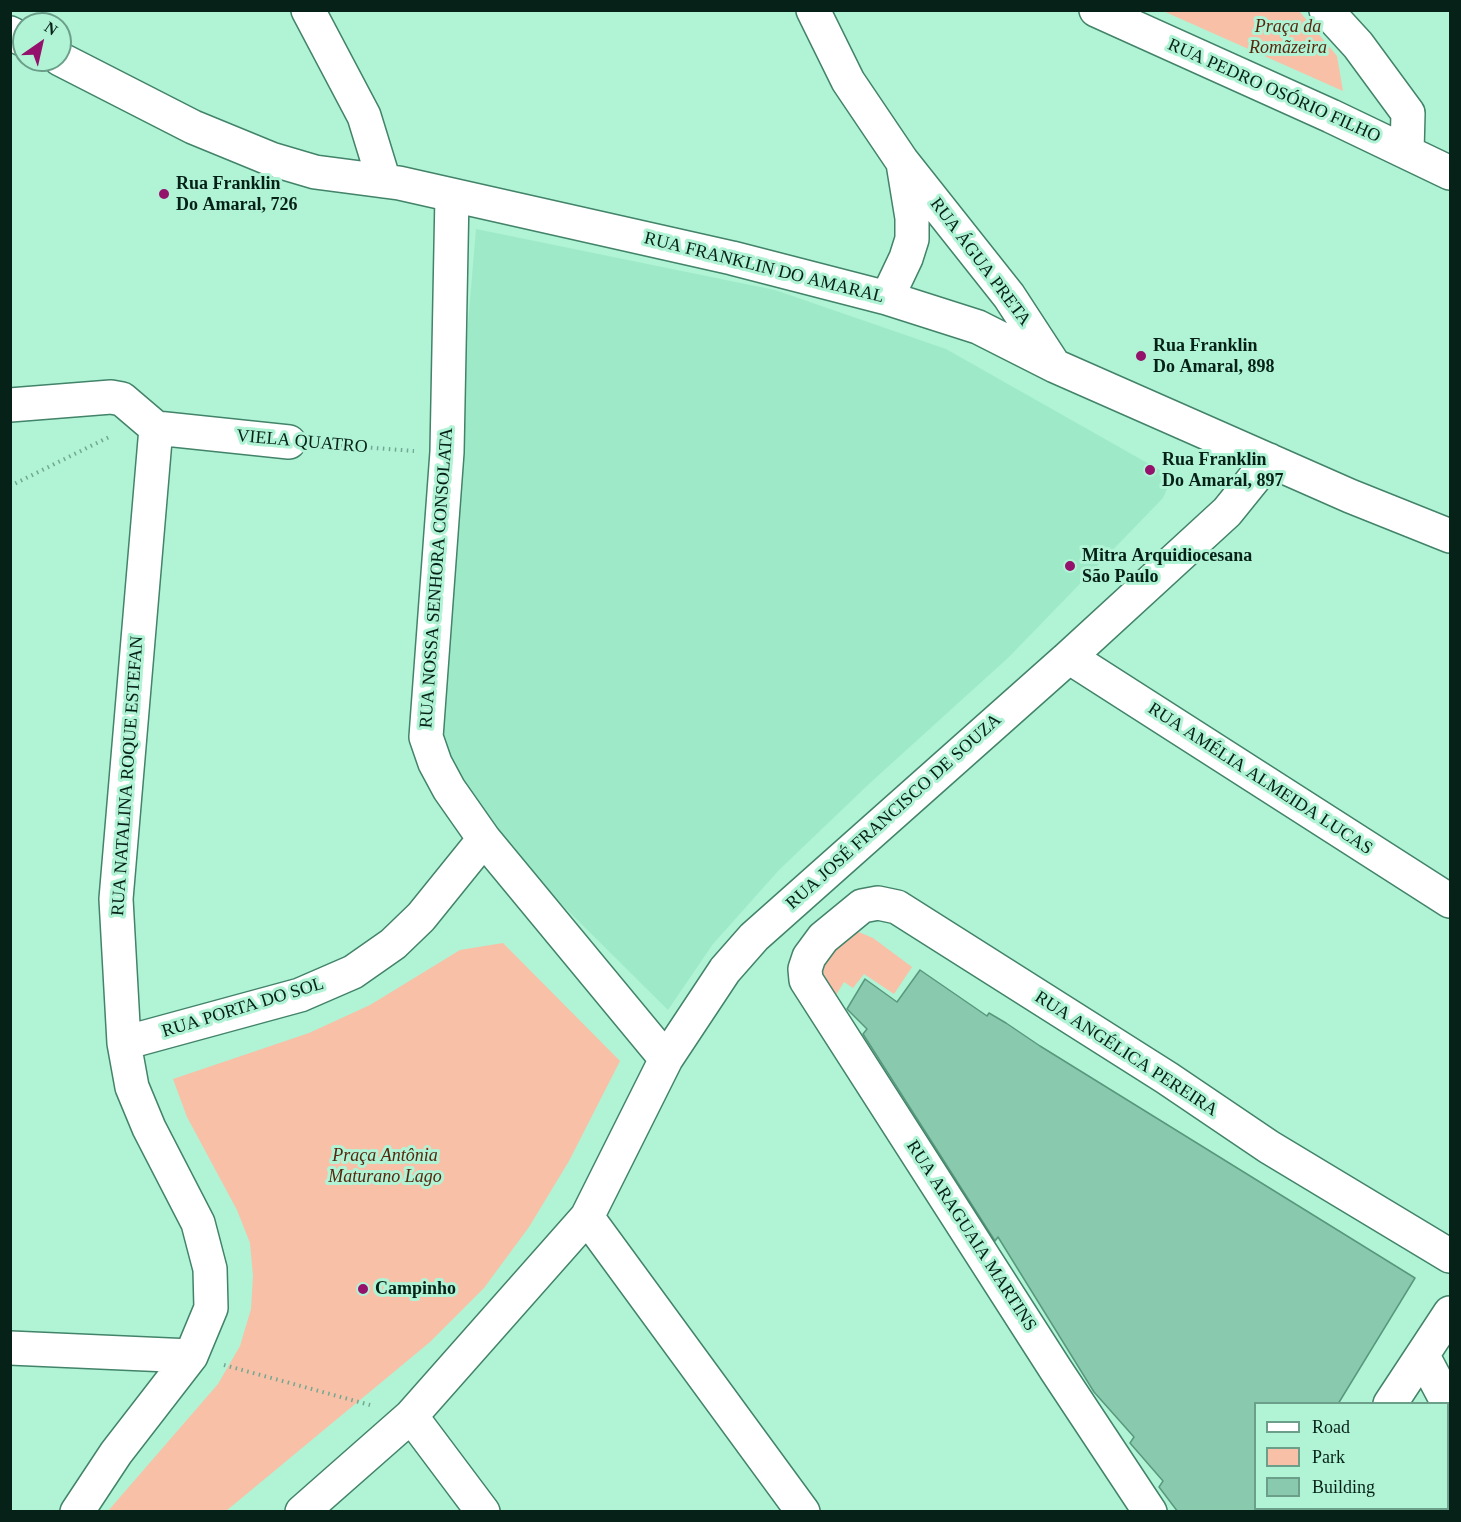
<!DOCTYPE html>
<html>
<head>
<meta charset="utf-8">
<style>
	body { margin:0 }
	#map { position:relative; width:1461px; height:1522px; overflow:hidden; background:#b0f3d5; font-family:"Times New Roman",serif }
	canvas { display:block }
	.frame { position:absolute; inset:0; border:12px solid #062218; pointer-events:none }
	.legend { position:absolute; left:1254px; top:1402px; width:195px; height:108px; box-sizing:border-box; background:#b0f3d5; border:2px solid #6c9f89; margin:0; padding:8px 10px; list-style:none; font-size:18px; color:#062218 }
	.legend li { display:flex; align-items:center; gap:12px; height:30px }
	.legend b { width:30px; border:2px solid #6c9f89 }
	.north { position:absolute; left:12px; top:12px; width:60px; height:60px; box-sizing:border-box; background:#b0f3d5; border:2px solid #6c9f89; border-radius:50%; rotate:34deg; font-size:16px; font-weight:700; line-height:24px; text-align:center; color:#062218 }
	.north::after { content:''; display:block; margin:auto; width:21px; height:27px; background:#94126c; clip-path:polygon(50% 0,100% 100%,50% 72%,0 100%) }
</style>
</head>
<body>
<div id="map">
<canvas width="1461" height="1522"></canvas>
<div class="frame"></div>
<ul class="legend">
<li><b style="height:8px;background:#fff"></b>Road</li>
<li><b style="height:16px;background:#f8c0a7"></b>Park</li>
<li><b style="height:16px;background:#89caae"></b>Building</li>
</ul>
<div class="north">N</div>
</div>
<script>
const g = document.querySelector('canvas').getContext('2d');
g.lineJoin = 'round';
function fillPath(path, color) {
  g.fillStyle = color;
  g.fill(path, 'evenodd');
}
function shape(rows) {
  const path = new Path2D();
  for (const r of rows) {
    path.moveTo(r[0], r[1]);
    for (let i = 2; i < r.length; i += 2) path.lineTo(r[i], r[i + 1]);
  }
  return path;
}
function trace(path, color, width, dash) {
  g.strokeStyle = color;
  g.lineWidth = width;
  g.lineCap = dash ? 'butt' : 'round';
  g.setLineDash(dash || []);
  g.stroke(path);
}
function write(font, color, halo, rows, align = 'center') {
  g.font = font + ' "Times New Roman",serif';
  g.lineWidth = 6;
  g.setLineDash([]);
  g.textBaseline = 'middle';
  g.strokeStyle = halo;
  g.fillStyle = color;
  for (const [text, x, y, turn = 0] of rows) {
    g.save();
    g.translate(x, y);
    g.rotate((+turn || 0) * Math.PI / 180);
    g.textAlign = isNaN(turn) ? turn : align;
    if (halo) g.strokeText(text, 0, 0);
    g.fillText(text, 0, 0);
    g.restore();
  }
}
fillPath(shape([
	[476,229,775,290,946,349,1172,477,1163,498,1009,657,870,783,779,870,713,944,668,1010,526,869,440,746,441,644]
]), '#9eeac8');
fillPath(shape([
	[1163,11,1299,11,1337,56,1343,91],
	[849,928,873,938,912,967,894,994,864,974,853,988,844,982,836,995,820,976,824,945],
	[503,943,620,1061,569,1161,529,1227,484,1288,430,1342,226,1511,108,1511,218,1384,240,1346,251,1309,253,1276,250,1243,237,1210,187,1117,173,1079,309,1033,370,1005,460,950]
]), '#f8c0a7');
const building = shape([
	[920,970,987,1016,989,1013,1006,1023,1040,1046,1415,1278,1338,1404,1256,1404,1256,1512,1178,1512,1159,1487,1163,1481,1130,1443,1134,1437,1094,1392,998,1237,995,1241,863,1034,867,1029,847,1009,865,979,897,1002,920,970]
]);
fillPath(building, '#89caae');
trace(building, '#58987d', 1.5);
const minor = shape([
	[308,10,364,116,384,181],
	[813,10,848,81,902,161,1009,296,1054,365],
	[1096,10,1331,116,1450,173],
	[1326,10,1358,45,1408,113,1407,152],
	[10,33,24,40],
	[60,59,193,127,271,159,315,172,399,183,732,258,887,298,978,327,1055,366,1350,496,1450,536],
	[452,195,447,452,426,737,435,763,449,789,484,839,666,1059],
	[887,298,906,258,912,239,912,218,903,163],
	[10,405,111,397,122,399,156,428],
	[156,428,289,442],
	[1069,657,1450,901],
	[124,1043,300,995,353,972,393,944,421,917,484,839],
	[587,1217,803,1512],
	[10,1348,191,1356],
	[1423,1356,1450,1407],
	[1390,1404,1450,1313],
	[411,1416,483,1512],
	[77,1512,116,1453,191,1356,211,1308,210,1269,198,1223,149,1128,132,1087,124,1043,116,899,156,428],
	[302,1512,411,1416,587,1217,666,1059,725,970,754,937,1069,657,1227,512,1269,460],
	[1150,1512,1056,1370,806,980,805,969,809,957,823,938,862,906,878,903,897,907,1167,1078,1269,1147,1450,1256],
	[1321,1512,1323,1508]
]);
trace(minor, '#428369', 36);
trace(shape([
	[323,444,414,451],
	[10,486,111,436],
	[224,1365,370,1405]
]), '#72a791', 4, [1.5, 4.5]);
trace(minor, '#fff', 33);
for (const [x, y, r, color] of [
	[164,194,6,"#94126c"],
	[1141,356,6,"#94126c"],
	[1150,470,6,"#94126c"],
	[1070,566,6,"#94126c"],
	[363,1289,6,"#94126c"]
]) {
  const dot = new Path2D();
  dot.arc(x, y, r, 0, 2 * Math.PI);
  g.fillStyle = color;
  g.fill(dot);
  trace(dot, '#b0f3d5', 2);
}
write('italic 18px', '#58270e', '#b0f3d5', [
	["Praça da",1288,27],
	["Romãzeira",1288,48],
	["Praça Antônia",385,1156],
	["Maturano Lago",385,1177]
]);
write('18px', '#062218', '#b0f3d5', [
	["RUA PEDRO OSÓRIO FILHO",1274,91,24],
	["RUA ÁGUA PRETA",980,262,53],
	["RUA FRANKLIN DO AMARAL",764,268,14],
	["VIELA QUATRO",302,442,5],
	["RUA NOSSA SENHORA CONSOLATA",437,578,-86],
	["RUA NATALINA ROQUE ESTEFAN",128,776,-86],
	["RUA AMÉLIA ALMEIDA LUCAS",1260,779,33],
	["RUA JOSÉ FRANCISCO DE SOUZA",894,812,-42],
	["RUA PORTA DO SOL",243,1008,-17],
	["RUA ANGÉLICA PEREIRA",1126,1054,33],
	["RUA ARAGUAIA MARTINS",971,1236,57]
]);
write('bold 18px', '#062218', '#b0f3d5', [
	["Rua Franklin",176,184],
	["Do Amaral, 726",176,205],
	["Rua Franklin",1153,346],
	["Do Amaral, 898",1153,367],
	["Rua Franklin",1162,460],
	["Do Amaral, 897",1162,481],
	["Mitra Arquidiocesana",1082,556],
	["São Paulo",1082,577],
	["Campinho",375,1289]
], 'left');
</script>
</body>
</html>
